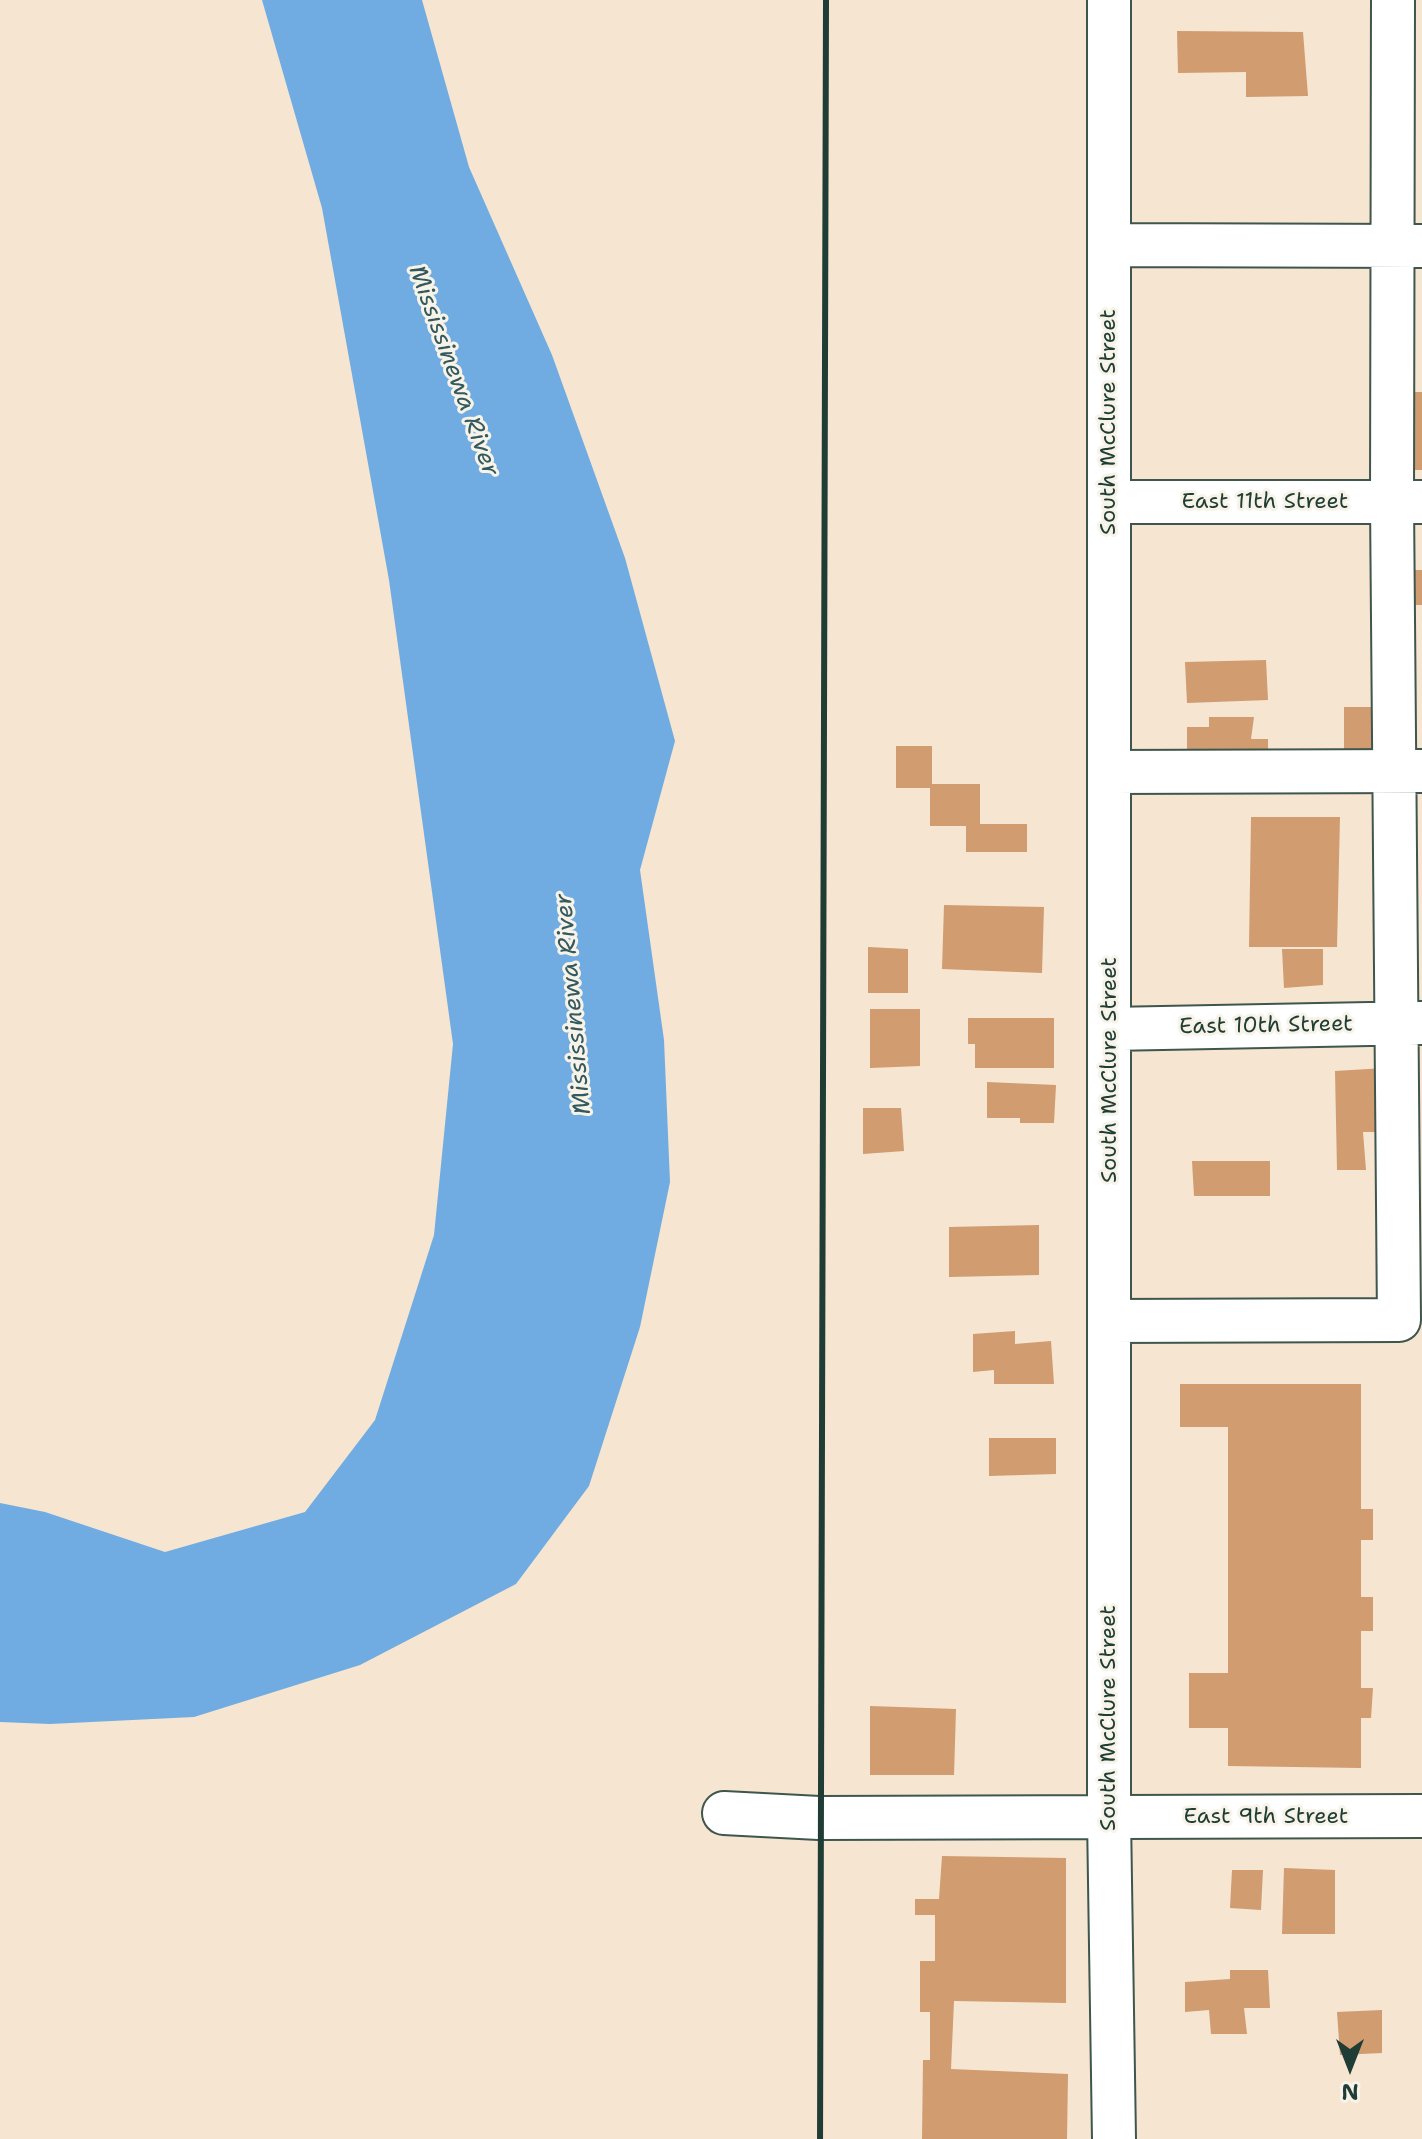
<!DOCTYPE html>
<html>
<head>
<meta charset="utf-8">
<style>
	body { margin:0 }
	#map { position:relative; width:1422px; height:2139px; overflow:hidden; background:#f5e5d1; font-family:"Shantell Sans",sans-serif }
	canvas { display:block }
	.north { position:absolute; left:1310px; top:2027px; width:80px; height:80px; -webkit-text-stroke:6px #f7f3e8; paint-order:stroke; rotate:180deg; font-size:22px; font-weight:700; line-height:32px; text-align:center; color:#1f3d34 }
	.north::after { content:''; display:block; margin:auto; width:28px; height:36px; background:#1f3d34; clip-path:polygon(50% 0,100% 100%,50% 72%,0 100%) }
</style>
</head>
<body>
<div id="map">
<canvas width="1422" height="2139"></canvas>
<div class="north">N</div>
</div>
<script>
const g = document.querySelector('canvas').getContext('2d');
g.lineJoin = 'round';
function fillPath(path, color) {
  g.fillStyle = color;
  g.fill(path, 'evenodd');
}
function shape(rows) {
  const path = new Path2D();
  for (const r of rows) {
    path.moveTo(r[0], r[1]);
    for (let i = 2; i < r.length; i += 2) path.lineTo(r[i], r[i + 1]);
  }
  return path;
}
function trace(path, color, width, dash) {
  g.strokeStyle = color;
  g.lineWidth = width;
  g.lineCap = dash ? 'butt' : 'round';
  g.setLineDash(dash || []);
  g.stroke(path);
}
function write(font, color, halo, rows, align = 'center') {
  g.font = font + ' "Shantell Sans",sans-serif';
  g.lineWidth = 6;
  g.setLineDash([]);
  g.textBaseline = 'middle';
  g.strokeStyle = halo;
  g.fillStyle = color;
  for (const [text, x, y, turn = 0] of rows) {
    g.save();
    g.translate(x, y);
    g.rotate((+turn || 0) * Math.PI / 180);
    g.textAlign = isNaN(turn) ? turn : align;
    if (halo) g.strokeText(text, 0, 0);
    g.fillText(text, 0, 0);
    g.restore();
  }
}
fillPath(shape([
	[262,0,422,0,469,167,552,355,625,558,675,741,640,870,664,1040,670,1182,640,1327,589,1486,516,1584,360,1665,194,1717,50,1724,0,1722,0,1503,45,1512,165,1552,305,1512,375,1420,434,1235,453,1044,389,580,322,208]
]), '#70ace1');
fillPath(shape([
	[1177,31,1303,32,1308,96,1246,97,1246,72,1178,73],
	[1397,392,1422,392,1422,470,1399,470],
	[1406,570,1422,570,1422,605,1406,605],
	[1266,660,1268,700,1187,703,1185,662],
	[1344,707,1378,707,1378,750,1344,750],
	[1209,717,1254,717,1251,739,1268,739,1268,760,1187,757,1187,727,1209,727],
	[896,746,932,746,932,784,980,784,980,824,1027,824,1027,852,966,852,966,826,930,826,930,788,896,788],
	[1251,817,1340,817,1337,947,1249,947],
	[944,905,1044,907,1042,973,942,969],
	[868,947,908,949,908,993,868,993],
	[1282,949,1323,949,1323,985,1284,988],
	[870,1009,920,1009,920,1066,870,1068],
	[968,1018,1054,1018,1054,1068,975,1068,975,1044,968,1044],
	[1385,1068,1385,1132,1363,1132,1366,1170,1337,1170,1335,1071],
	[987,1082,1056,1085,1054,1123,1020,1123,1020,1118,987,1118],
	[863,1108,901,1108,904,1151,863,1154],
	[1192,1161,1270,1161,1270,1196,1194,1196],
	[1039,1225,1039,1275,949,1277,949,1227],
	[1015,1331,1015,1344,1051,1341,1054,1384,994,1384,994,1370,973,1372,973,1334],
	[1180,1384,1361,1384,1361,1509,1373,1509,1373,1540,1361,1540,1361,1597,1373,1597,1373,1631,1361,1631,1361,1688,1373,1688,1371,1718,1361,1718,1361,1768,1228,1766,1228,1728,1189,1728,1189,1673,1228,1673,1228,1427,1180,1427],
	[989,1438,1056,1438,1056,1474,989,1476],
	[870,1706,956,1709,954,1775,870,1775],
	[942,1856,1066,1858,1066,2003,954,2001,951,2069,1068,2074,1067,2139,922,2139,923,2060,930,2060,930,2012,920,2012,920,1961,935,1961,935,1915,915,1915,915,1899,939,1899],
	[1284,1868,1335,1870,1335,1934,1282,1934],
	[1232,1870,1263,1870,1261,1910,1230,1908],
	[1230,1970,1268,1970,1270,2008,1244,2008,1247,2034,1211,2034,1209,2010,1185,2012,1185,1982,1230,1979],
	[1382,2010,1382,2053,1340,2055,1337,2012]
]), '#d09c70');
const minor = shape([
	[1109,0,1109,1817,1114,2139],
	[1109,245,1422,246],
	[1109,502,1422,502],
	[1110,772,1420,771],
	[1110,1029,1422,1023],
	[1110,1321,1399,1320,1392,502,1393,0],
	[724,1813,819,1818,1422,1816]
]);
trace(minor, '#3f564c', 46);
trace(minor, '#fff', 42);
trace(shape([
	[820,2139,826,0]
]), '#1f3d34', 6);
write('22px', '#1f3d34', '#f7f3e8', [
	["South McClure Street",1109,422,-90],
	["East 11th Street",1265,502],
	["East 10th Street",1266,1026,-1],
	["South McClure Street",1110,1070,-90],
	["South McClure Street",1109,1718,-90],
	["East 9th Street",1266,1817]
]);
write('italic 24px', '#33595f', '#f7f3e8', [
	["Mississinewa River",453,371,70],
	["Mississinewa River",574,1004,-95]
]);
</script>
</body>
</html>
